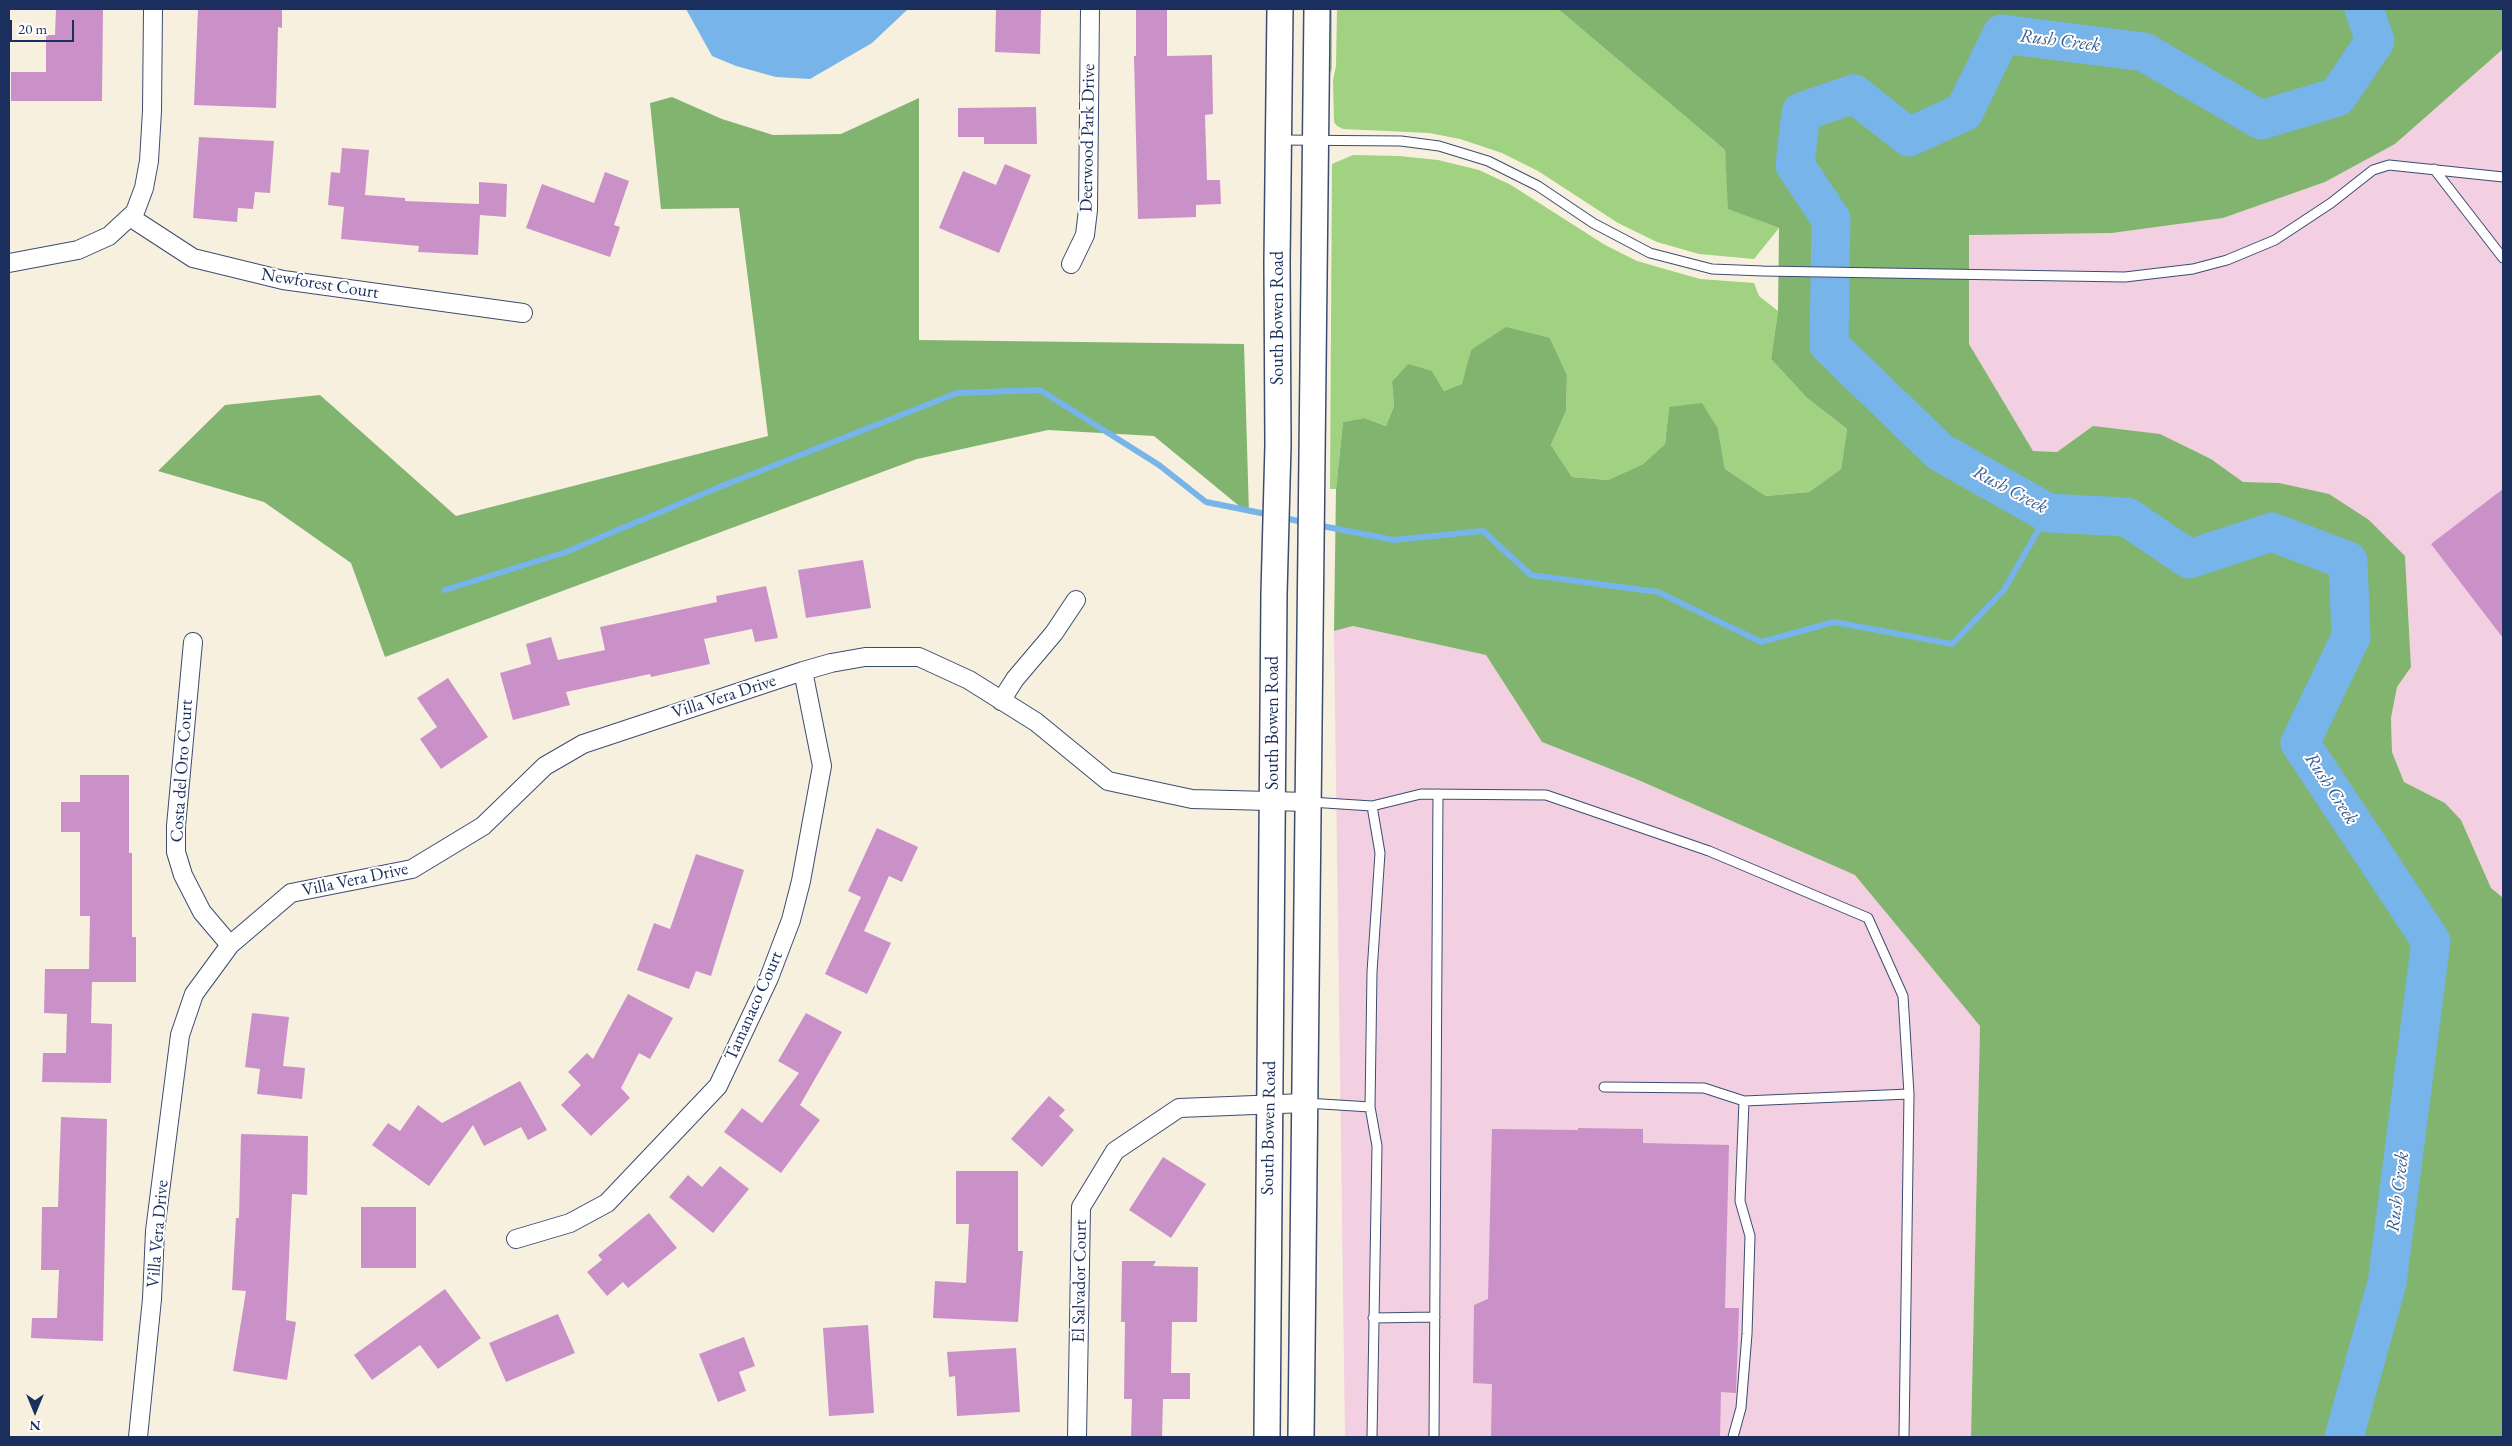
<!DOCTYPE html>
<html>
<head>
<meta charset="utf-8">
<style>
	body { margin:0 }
	#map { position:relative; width:2512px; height:1446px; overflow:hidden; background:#f7f0df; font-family:"EB Garamond",serif }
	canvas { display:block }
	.frame { position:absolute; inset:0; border:10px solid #1b2f5e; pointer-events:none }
	.north { position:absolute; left:10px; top:1386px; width:50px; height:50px; -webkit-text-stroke:4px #fff; paint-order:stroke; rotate:180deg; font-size:14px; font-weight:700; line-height:20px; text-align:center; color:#1b2f5e }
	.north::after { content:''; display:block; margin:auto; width:18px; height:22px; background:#1b2f5e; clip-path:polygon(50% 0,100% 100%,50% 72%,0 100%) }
	.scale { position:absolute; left:10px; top:20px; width:64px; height:22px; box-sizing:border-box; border:2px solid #1b2f5e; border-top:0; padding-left:6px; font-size:15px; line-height:18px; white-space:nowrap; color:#1b2f5e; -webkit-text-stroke:4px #fff; paint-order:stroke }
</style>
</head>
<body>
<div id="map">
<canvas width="2512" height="1446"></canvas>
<div class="frame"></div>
<div class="north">N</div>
<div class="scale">20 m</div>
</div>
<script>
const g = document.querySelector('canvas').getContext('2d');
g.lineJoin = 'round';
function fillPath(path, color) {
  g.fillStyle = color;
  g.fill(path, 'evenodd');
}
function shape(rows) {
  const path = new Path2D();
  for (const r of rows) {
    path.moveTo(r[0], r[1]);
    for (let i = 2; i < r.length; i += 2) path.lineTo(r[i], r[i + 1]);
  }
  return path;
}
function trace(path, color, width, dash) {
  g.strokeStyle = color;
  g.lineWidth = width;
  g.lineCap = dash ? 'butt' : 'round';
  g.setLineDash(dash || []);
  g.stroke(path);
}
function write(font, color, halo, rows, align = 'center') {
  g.font = font + ' "EB Garamond",serif';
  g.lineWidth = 4;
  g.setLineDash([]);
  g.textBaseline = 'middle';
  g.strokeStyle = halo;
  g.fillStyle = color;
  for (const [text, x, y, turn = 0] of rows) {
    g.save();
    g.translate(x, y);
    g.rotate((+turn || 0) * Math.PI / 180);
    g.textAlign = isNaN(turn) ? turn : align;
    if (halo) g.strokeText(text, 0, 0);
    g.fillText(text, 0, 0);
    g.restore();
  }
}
fillPath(shape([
	[2503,49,2503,898,2501,898,2491,888,2461,820,2445,803,2404,782,2392,752,2391,718,2397,687,2411,666,2405,556,2279,483,2243,482,2211,459,2093,426,2057,452,2033,451,1969,344,1969,234,2112,233,2223,218,2325,182,2395,144],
	[1353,626,1486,655,1542,742,1636,779,1856,875,1980,1026,1971,1437,1345,1437,1334,631]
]), '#f2cfe1');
fillPath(shape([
	[1328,9,1332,9,1332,69,1329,76],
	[1337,9,1558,9,1725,150,1729,209,1779,228,1754,259,1699,254,1657,242,1618,223,1538,171,1502,153,1460,139,1429,133,1343,129,1337,126,1334,122,1333,80,1336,66],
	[1353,155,1399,156,1438,160,1479,170,1511,185,1605,245,1637,261,1700,279,1754,283,1759,296,1778,311,1771,359,1807,398,1847,429,1841,469,1809,492,1766,496,1725,469,1718,429,1669,407,1665,444,1643,464,1608,480,1572,477,1551,445,1566,411,1567,375,1550,338,1471,350,1463,384,1444,391,1432,371,1392,382,1394,406,1386,426,1364,418,1343,422,1336,489,1330,489,1332,164]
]), '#a0d281');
fillPath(shape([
	[1558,9,2503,9,2503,49,2395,144,2325,182,2223,218,2112,233,1969,235,1969,344,2033,451,2057,452,2093,426,2160,434,2211,459,2243,482,2279,483,2329,494,2369,520,2405,556,2411,667,2397,687,2391,718,2392,752,2404,782,2445,803,2461,820,2491,888,2503,898,2503,1437,1971,1437,1980,1026,1855,875,1636,779,1542,742,1486,655,1353,626,1334,631,1336,489,1343,422,1364,418,1386,426,1394,406,1392,382,1408,364,1432,371,1444,391,1462,384,1471,350,1506,327,1550,338,1567,375,1566,411,1551,445,1572,477,1608,480,1643,464,1665,444,1669,407,1702,403,1718,429,1725,469,1766,496,1809,492,1841,469,1847,429,1807,398,1771,359,1778,311,1779,228,1728,209,1725,150],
	[672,97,722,119,773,135,841,134,919,98,919,340,1244,344,1249,514,1154,436,1048,430,917,459,385,657,351,563,264,502,158,471,225,405,320,395,456,516,768,436,739,208,661,209,650,103]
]), '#80b46f');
fillPath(shape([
	[686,9,908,9,872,43,810,79,776,77,736,66,712,56]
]), '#76b4e9');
trace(shape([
	[1280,517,1307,523],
	[1317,525,1394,540,1483,531,1531,575,1658,592,1761,642,1834,622,1952,644,2004,590,2048,513],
	[445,590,566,552,717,488,957,393,1040,390,1159,465,1206,502,1271,515]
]), '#76b4e9', 6);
trace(shape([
	[2344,1437,2387,1283,2431,941,2300,743,2351,637,2348,561,2272,532,2189,559,2127,517,2048,513,1940,452,1829,345,1831,219,1795,165,1801,112,1854,94,1909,137,1964,112,2002,34,2144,52,2261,120,2337,97,2375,41,2364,9]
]), '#76b4e9', 39);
fillPath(shape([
	[56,9,103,9,102,101,11,101,11,72,46,72,46,35,55,35],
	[198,9,282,9,282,28,278,27,276,108,194,105],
	[996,9,1041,9,1040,54,995,52],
	[1136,9,1167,9,1167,56,1212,55,1213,114,1205,115,1207,180,1220,180,1221,204,1196,205,1196,217,1138,219,1134,56,1136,56],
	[1036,107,1037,144,984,144,984,137,958,137,958,108],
	[199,137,274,141,270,193,255,192,253,209,238,208,237,222,193,218],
	[342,148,369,150,365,195,405,198,405,201,479,204,479,182,507,184,506,217,480,215,478,255,418,252,419,246,341,239,344,207,328,205,331,172,340,173],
	[1005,164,1031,175,999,253,939,228,963,171,996,185],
	[605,172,629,181,614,225,620,227,610,257,526,228,542,184,594,203],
	[2503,489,2503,638,2431,544],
	[863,560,871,608,806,618,798,570],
	[766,586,778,638,755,642,752,629,704,639,710,664,651,677,650,674,566,692,570,705,513,720,500,673,531,664,526,644,551,637,558,660,605,650,600,627,717,602,716,596],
	[448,678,488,737,441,769,420,739,437,727,417,698],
	[80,775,129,775,129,853,132,853,132,937,136,937,136,982,92,982,91,1023,112,1024,111,1083,42,1082,43,1053,66,1053,67,1014,44,1013,45,969,89,969,90,916,80,916,80,832,61,832,61,802,80,802],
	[877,828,918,847,902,882,889,876,864,931,891,943,867,994,825,974,861,897,848,891],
	[696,854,744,870,711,976,696,971,689,989,637,970,654,923,670,929],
	[628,994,673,1018,650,1059,639,1053,621,1088,630,1098,591,1136,561,1105,581,1085,568,1072,587,1053,593,1059],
	[252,1013,289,1017,283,1066,305,1068,302,1099,257,1094,260,1069,245,1067],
	[806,1013,842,1032,800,1105,820,1120,781,1173,724,1132,742,1108,762,1123,799,1073,778,1061],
	[520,1081,547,1130,528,1140,521,1127,484,1146,473,1125,429,1186,372,1145,388,1123,400,1131,418,1105,442,1123],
	[1049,1096,1065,1110,1059,1116,1074,1130,1042,1167,1011,1139],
	[61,1117,107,1119,103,1341,31,1338,32,1318,57,1318,59,1270,41,1270,42,1207,58,1207],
	[1578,1128,1643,1129,1643,1143,1729,1145,1725,1308,1739,1308,1736,1393,1721,1392,1720,1437,1491,1437,1492,1384,1473,1383,1474,1305,1488,1299,1492,1129,1578,1130],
	[241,1134,308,1136,307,1195,292,1194,286,1320,296,1322,287,1380,233,1371,246,1291,232,1290,236,1218,239,1218],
	[1163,1157,1206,1184,1171,1238,1129,1210],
	[720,1166,749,1189,713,1233,669,1197,688,1175,702,1187],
	[956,1171,1018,1171,1018,1251,1023,1251,1018,1322,933,1318,935,1281,966,1283,969,1224,956,1224],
	[361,1207,416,1207,416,1268,361,1268],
	[649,1213,677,1248,628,1288,623,1282,607,1296,587,1272,602,1260,598,1255],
	[1122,1261,1156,1261,1153,1266,1198,1267,1197,1322,1172,1322,1171,1373,1190,1373,1190,1399,1163,1399,1162,1437,1131,1437,1132,1399,1124,1399,1125,1322,1121,1322],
	[445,1289,481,1338,438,1369,420,1345,372,1380,354,1355],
	[558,1314,575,1353,506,1382,489,1343],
	[868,1325,874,1413,829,1416,823,1328],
	[744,1337,755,1366,739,1372,746,1391,718,1402,699,1354],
	[1016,1348,1020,1412,957,1416,955,1376,949,1377,947,1352]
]), '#ca91c9');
const service = shape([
	[1280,140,1401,141,1439,146,1488,161,1538,186,1593,223,1650,253,1712,269,1763,271,2125,277,2193,269,2227,260,2275,240,2331,203,2373,170,2389,165,2503,177],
	[2434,169,2503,258],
	[1310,802,1372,806,1380,853,1372,972,1370,1107,1377,1146,1372,1437],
	[1372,806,1421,794,1546,795,1709,851,1868,918,1903,996,1909,1094,1904,1437],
	[1604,1087,1704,1088,1744,1101,1740,1201,1750,1236,1747,1334,1741,1408,1733,1437],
	[1744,1101,1909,1094],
	[1306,1103,1370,1107],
	[1373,1318,1435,1317],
	[1434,1437,1438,794]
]);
const minor = shape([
	[130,217,193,258,283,280,523,313],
	[9,263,78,250,109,236,135,212,144,188,149,161,152,111,153,9],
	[1071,264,1085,235,1088,210,1090,9],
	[193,642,176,826,176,852,183,875,202,912,230,945],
	[1001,701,1015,679,1054,633,1076,600],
	[516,1239,570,1223,607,1203,718,1086,769,978,791,920,801,881,822,766,803,671],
	[138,1437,152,1299,155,1231,180,1035,194,994,230,945,291,893,412,869,483,826,545,766,583,744,803,671,831,663,865,657,919,657,969,680,1036,722,1108,781,1192,799,1308,802],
	[1077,1437,1081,1207,1115,1151,1179,1108,1305,1103]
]);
const secondary = shape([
	[1267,1437,1274,594,1278,445,1277,262,1280,9],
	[1301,1437,1317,9]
]);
trace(service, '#3c4c71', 11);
trace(minor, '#3c4c71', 20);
trace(secondary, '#3c4c71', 28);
trace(service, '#fff', 9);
trace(minor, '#fff', 18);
trace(secondary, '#fff', 25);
write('18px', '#1b2f5e', '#fff', [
	["Deerwood Park Drive",1088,138,-89],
	["Newforest Court",320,284,9],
	["South Bowen Road",1278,318,-90],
	["Villa Vera Drive",724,697,-18],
	["South Bowen Road",1273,723,-90],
	["Costa del Oro Court",182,771,-86],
	["Villa Vera Drive",355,880,-12],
	["Tamanaco Court",754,1006,-66],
	["South Bowen Road",1269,1128,-89],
	["Villa Vera Drive",158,1234,-85],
	["El Salvador Court",1080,1281,-89]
]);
write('italic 19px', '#3b5e8f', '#fff', [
	["Rush Creek",2060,41,7],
	["Rush Creek",2010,490,28],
	["Rush Creek",2331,789,57],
	["Rush Creek",2398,1192,-83]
]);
</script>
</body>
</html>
